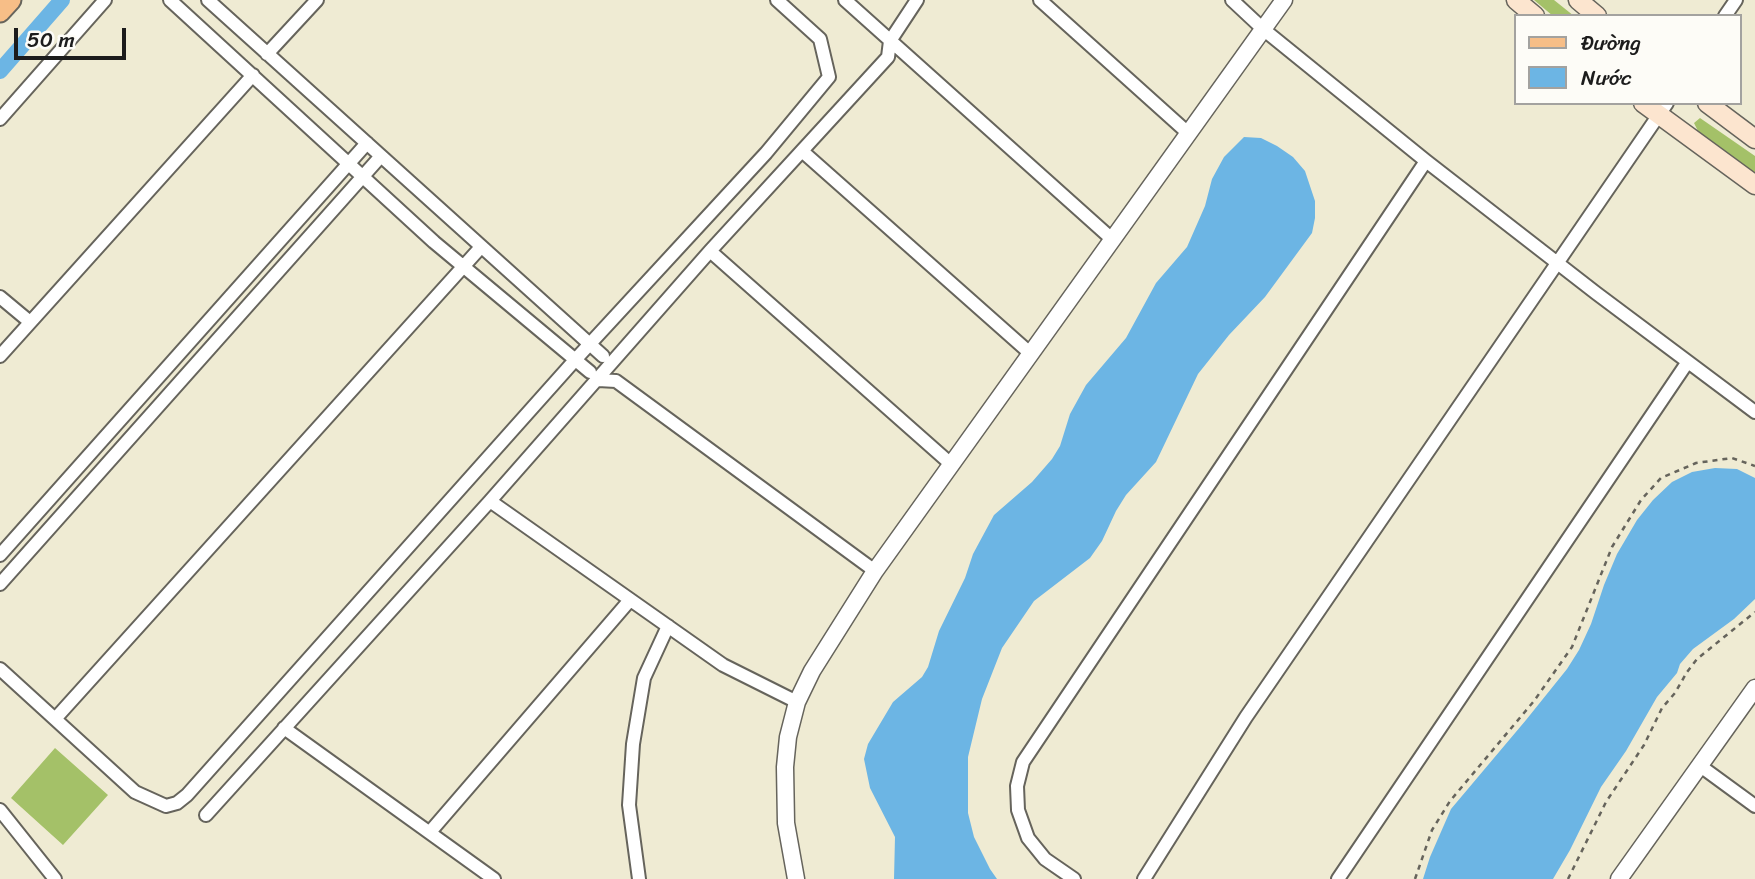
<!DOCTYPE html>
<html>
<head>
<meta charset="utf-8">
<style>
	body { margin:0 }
	#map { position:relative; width:1755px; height:879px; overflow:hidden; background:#efebd3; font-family:Sriracha,sans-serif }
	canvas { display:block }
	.legend { position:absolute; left:1514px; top:14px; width:228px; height:91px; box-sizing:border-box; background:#fdfcf7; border:2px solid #a3a29f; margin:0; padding:9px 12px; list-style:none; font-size:21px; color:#1c1c1c }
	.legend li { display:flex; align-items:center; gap:14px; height:35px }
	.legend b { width:35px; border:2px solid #a3a29f }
	.scale { position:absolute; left:14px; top:28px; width:112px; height:32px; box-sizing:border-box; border:4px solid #1c1c1c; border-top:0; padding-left:9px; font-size:21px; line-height:24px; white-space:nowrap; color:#1c1c1c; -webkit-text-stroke:5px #fdfcf7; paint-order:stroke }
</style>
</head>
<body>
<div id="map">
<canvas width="1755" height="879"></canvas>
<ul class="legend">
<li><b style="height:9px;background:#f7be87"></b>Đường</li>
<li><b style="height:19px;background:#6cb5e4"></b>Nước</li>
</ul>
<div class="scale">50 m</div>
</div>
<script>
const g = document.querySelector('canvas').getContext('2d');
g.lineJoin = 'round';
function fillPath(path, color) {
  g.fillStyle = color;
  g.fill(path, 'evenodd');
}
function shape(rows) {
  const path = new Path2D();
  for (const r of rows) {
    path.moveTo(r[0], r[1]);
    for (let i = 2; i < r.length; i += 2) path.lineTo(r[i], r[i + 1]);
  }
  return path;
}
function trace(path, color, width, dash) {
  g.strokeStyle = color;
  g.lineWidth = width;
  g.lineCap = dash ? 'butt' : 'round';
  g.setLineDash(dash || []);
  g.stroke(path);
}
fillPath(shape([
	[1534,0,1554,0,1574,16,1553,16],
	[1700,118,1755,156,1755,174,1699,133,1694,123],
	[55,748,108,795,63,845,11,798]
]), '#a4c168');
fillPath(shape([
	[1244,137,1261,138,1277,146,1293,157,1305,171,1315,201,1315,218,1312,233,1265,297,1229,335,1198,374,1156,462,1126,495,1116,511,1102,541,1090,558,1034,601,1002,648,982,699,968,757,968,813,974,837,990,869,997,879,894,879,895,837,870,788,864,759,868,744,893,702,922,677,928,667,939,631,965,578,973,554,994,515,1032,482,1052,459,1060,446,1070,414,1086,385,1126,338,1156,283,1187,247,1205,206,1212,179,1224,157],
	[1715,468,1737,469,1755,478,1755,599,1734,619,1693,649,1680,664,1677,673,1657,697,1626,751,1601,787,1570,850,1553,879,1423,879,1430,857,1451,809,1526,720,1567,669,1579,650,1591,624,1604,585,1617,554,1637,520,1653,500,1672,482,1692,472]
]), '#6cb5e4');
trace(shape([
	[0,71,62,0]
]), '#6cb5e4', 16);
const minor = shape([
	[170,0,434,242,590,372],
	[208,0,603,356],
	[845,0,1113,240],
	[1040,0,1188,133],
	[1232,0,1263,29,1426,161,1596,293,1755,412],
	[1725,16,1736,0],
	[267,54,317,0],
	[0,119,105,0],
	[802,151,1031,354],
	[710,251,952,465],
	[0,297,30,322],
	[0,356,253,75],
	[598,380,616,381,875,571],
	[490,501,723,665,797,702],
	[0,555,367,143],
	[0,584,381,156],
	[0,669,135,792,166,806,177,803,187,795,575,360,766,153,829,77,820,39,777,0],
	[55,719,481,247],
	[284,728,494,879],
	[1699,765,1755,806],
	[0,810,55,879],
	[206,815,490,501,710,251,888,57,890,41,917,0],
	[430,832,630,600],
	[639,879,629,805,633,744,644,678,668,626],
	[1074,879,1045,859,1028,838,1018,810,1017,786,1023,762,1426,161],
	[1144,879,1246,717,1667,103],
	[1338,879,1687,363]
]);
const tertiary = shape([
	[796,879,786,823,785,767,788,737,797,702,812,671,875,571,1284,0],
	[1619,879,1755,688]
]);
const secondary = shape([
	[1516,0,1535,16],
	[1578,0,1597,16],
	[1643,103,1755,185],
	[1707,103,1755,139]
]);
const primary = shape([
	[0,12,11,0]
]);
trace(minor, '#66645c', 16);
trace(tertiary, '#66645c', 19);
trace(secondary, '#66645c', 21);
trace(primary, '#66645c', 23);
trace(shape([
	[1415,879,1432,830,1450,801,1534,701,1572,647,1612,547,1641,500,1661,478,1696,463,1732,458,1755,466],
	[1568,879,1606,802,1644,745,1662,708,1675,693,1687,672,1697,659,1755,612]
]), '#66645c', 2.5, [5, 5]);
trace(minor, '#fff', 12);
trace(tertiary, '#fff', 16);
trace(secondary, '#fce5cf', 18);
trace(primary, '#f7be87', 19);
</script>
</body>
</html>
